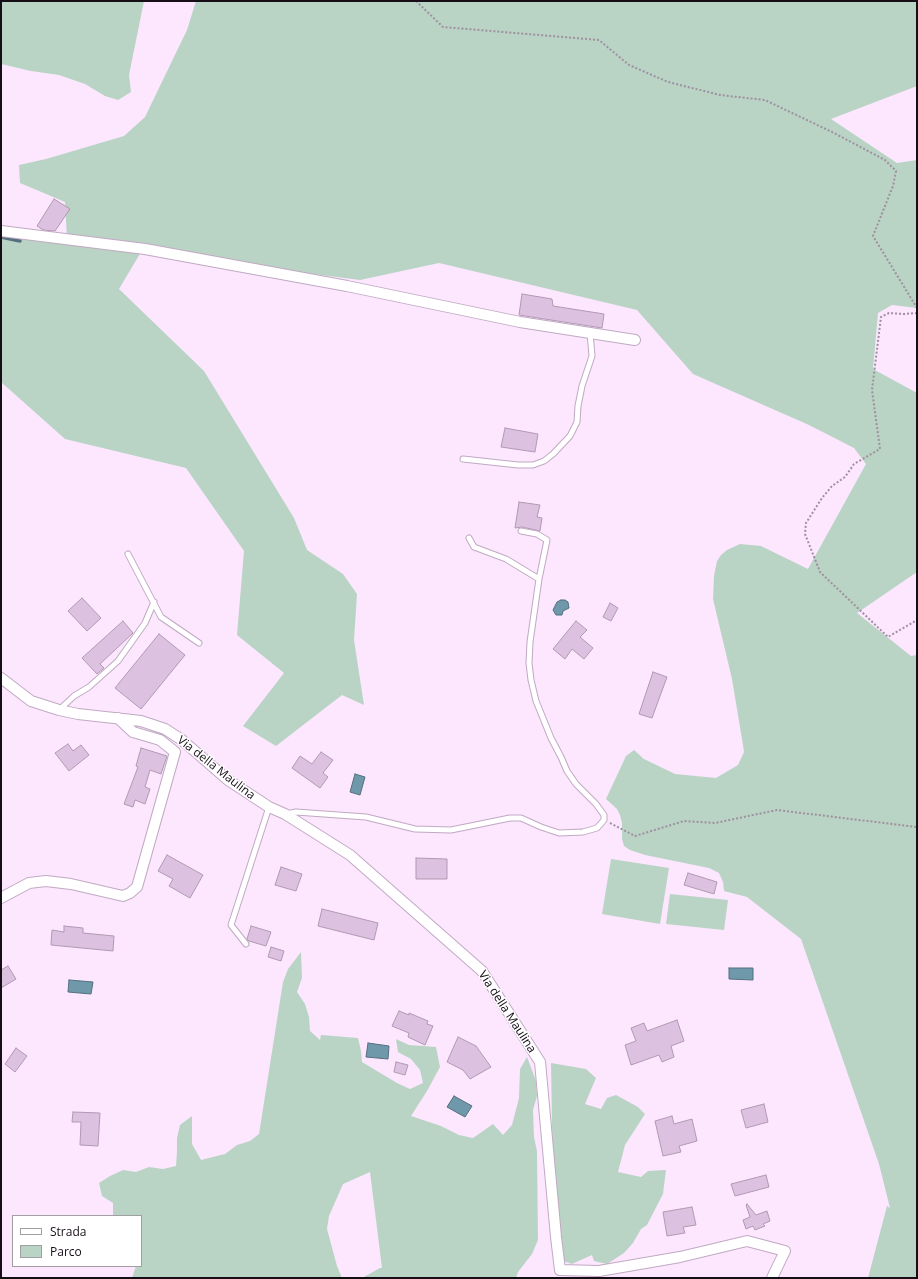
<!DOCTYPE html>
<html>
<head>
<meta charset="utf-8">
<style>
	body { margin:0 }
	#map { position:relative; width:918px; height:1279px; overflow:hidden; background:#fce7fe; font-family:"Open Sans",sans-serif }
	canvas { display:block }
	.frame { position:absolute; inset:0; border:2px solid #160e17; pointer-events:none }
	.legend { position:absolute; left:12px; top:1215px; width:130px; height:52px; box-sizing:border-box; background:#fff; border:1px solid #a29fa2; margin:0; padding:5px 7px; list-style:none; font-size:12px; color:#160e17 }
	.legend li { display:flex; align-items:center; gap:8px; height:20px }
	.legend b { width:20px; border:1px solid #a29fa2 }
</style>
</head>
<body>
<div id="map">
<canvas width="918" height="1279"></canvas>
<div class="frame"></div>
<ul class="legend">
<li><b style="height:5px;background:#fff"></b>Strada</li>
<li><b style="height:11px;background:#b9d4c4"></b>Parco</li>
</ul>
</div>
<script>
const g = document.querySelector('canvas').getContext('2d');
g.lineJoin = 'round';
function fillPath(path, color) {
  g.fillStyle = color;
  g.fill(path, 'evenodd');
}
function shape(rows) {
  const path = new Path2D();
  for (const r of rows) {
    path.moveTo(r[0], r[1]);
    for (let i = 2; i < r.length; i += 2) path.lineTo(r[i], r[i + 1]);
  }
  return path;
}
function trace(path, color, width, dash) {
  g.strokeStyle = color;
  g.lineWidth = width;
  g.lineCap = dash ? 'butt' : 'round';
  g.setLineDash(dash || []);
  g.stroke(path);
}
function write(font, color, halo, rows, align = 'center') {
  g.font = font + ' "Open Sans",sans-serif';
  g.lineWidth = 3;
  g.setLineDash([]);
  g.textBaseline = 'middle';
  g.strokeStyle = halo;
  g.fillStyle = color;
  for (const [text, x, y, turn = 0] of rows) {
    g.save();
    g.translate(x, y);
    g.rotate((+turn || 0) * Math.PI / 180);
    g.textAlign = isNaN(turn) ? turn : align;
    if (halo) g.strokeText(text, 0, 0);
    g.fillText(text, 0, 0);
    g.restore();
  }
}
fillPath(shape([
	[1,1,144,1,129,75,131,92,118,100,105,96,85,84,59,75,31,71,1,64],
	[196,1,917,1,917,86,831,119,897,163,917,160,917,308,892,305,878,313,873,369,917,393,917,572,857,613,911,656,917,655,917,1278,868,1278,887,1206,890,1208,879,1164,801,939,747,897,724,891,723,882,719,873,709,868,645,855,630,850,624,846,622,839,622,823,620,815,617,809,606,799,626,756,634,750,644,759,675,774,716,778,738,765,744,752,743,745,732,679,713,599,714,576,717,561,721,555,727,550,740,544,761,546,808,569,866,464,854,448,809,425,693,374,637,310,439,263,360,280,141,252,119,289,204,371,294,518,307,550,343,574,357,594,354,640,364,705,342,695,276,746,243,726,284,673,237,635,244,551,186,468,65,439,1,382,1,234,67,239,65,202,20,183,19,165,46,159,124,136,145,117,187,30],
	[611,859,669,868,660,924,602,914],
	[670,894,728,900,724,930,666,924],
	[301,952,302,978,297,992,305,1004,309,1017,310,1031,320,1040,321,1035,358,1038,361,1051,362,1062,397,1083,410,1089,423,1083,420,1070,411,1059,398,1052,396,1039,409,1045,436,1047,440,1067,427,1091,411,1116,441,1126,459,1135,473,1138,493,1124,503,1135,512,1125,519,1098,520,1069,527,1057,536,1081,537,1096,533,1110,534,1137,537,1151,538,1240,532,1254,518,1272,516,1278,362,1278,380,1268,382,1268,370,1172,343,1184,329,1216,327,1229,337,1266,342,1278,132,1278,136,1266,141,1266,141,1216,113,1216,113,1203,102,1196,99,1183,110,1176,123,1170,136,1172,149,1167,163,1169,176,1166,177,1152,177,1138,180,1125,192,1116,192,1144,201,1160,225,1154,237,1145,250,1141,259,1134,283,982,288,969],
	[551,1063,586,1069,596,1078,585,1104,601,1109,607,1098,616,1095,638,1107,645,1114,625,1145,618,1172,641,1177,648,1171,666,1170,663,1194,647,1225,641,1229,633,1243,624,1253,607,1264,594,1261,592,1255,572,1264,563,1261,554,1243]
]), '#b9d4c4');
const water = shape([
	[561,600,565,600,568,602,569,608,563,611,562,615,556,615,553,610,557,602,561,600],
	[355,774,365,777,360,795,350,792,355,774],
	[729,968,753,968,753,980,729,979,729,968],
	[69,980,93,982,91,994,68,992,69,980],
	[368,1043,389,1046,388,1059,366,1057,368,1043],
	[454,1096,472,1106,465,1117,447,1107,454,1096]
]);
fillPath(water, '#6f98aa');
trace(water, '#546f7e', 1);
trace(shape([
	[1,237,20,241]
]), '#546f7e', 3.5);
const building = shape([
	[54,199,70,209,55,231,43,230,37,226,54,199],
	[522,294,552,299,553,306,604,314,602,328,519,315,522,294],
	[505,428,538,434,535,452,501,447,505,428],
	[519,502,540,505,537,517,542,518,540,531,522,527,515,528,519,502],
	[82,598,101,618,87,631,68,611,82,598],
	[610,603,618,608,611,621,603,617,610,603],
	[123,621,133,633,100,664,104,668,97,674,82,658,123,621],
	[576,621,587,630,580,637,593,648,584,659,572,649,565,659,553,649,576,621],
	[159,634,185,655,141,709,115,688,159,634],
	[653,672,667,677,652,718,639,714,653,672],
	[68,744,73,751,81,745,89,755,69,771,55,753,68,744],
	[141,748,167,756,161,774,150,770,145,787,150,789,145,804,135,800,133,807,124,804,138,767,136,766,141,748],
	[321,752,333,760,323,773,328,777,320,788,292,768,300,756,312,764,321,752],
	[167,855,203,875,190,898,169,886,173,879,158,871,167,855],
	[416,858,447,859,447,879,416,879,416,858],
	[281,867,302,874,296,891,275,885,281,867],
	[688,873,717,882,714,894,684,885,688,873],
	[322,909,378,923,374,940,318,926,322,909],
	[64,926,83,928,83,933,114,936,113,951,51,945,52,930,64,932,64,926],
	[251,926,271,932,266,946,249,941,247,939,251,926],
	[271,947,284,951,281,961,268,957,271,947],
	[8,966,16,979,1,988,1,970,8,966],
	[399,1011,409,1015,409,1013,428,1021,427,1024,433,1026,425,1045,408,1037,409,1033,392,1026,399,1011],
	[677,1020,684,1041,671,1046,674,1057,662,1062,659,1055,631,1065,625,1045,636,1041,631,1028,644,1023,647,1031,677,1020],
	[458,1037,476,1046,491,1067,470,1079,463,1070,447,1062,458,1037],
	[16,1048,27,1056,15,1072,5,1064,16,1048],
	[396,1062,408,1065,405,1075,394,1072,396,1062],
	[764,1104,768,1122,746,1128,741,1110,764,1104],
	[73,1112,100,1113,98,1146,80,1145,81,1122,72,1122,73,1112],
	[672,1116,674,1124,692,1119,697,1141,679,1146,681,1152,663,1156,655,1121,672,1116],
	[766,1175,769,1187,735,1196,731,1184,766,1175],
	[747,1204,756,1215,767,1211,770,1221,763,1224,765,1226,755,1230,753,1226,746,1229,743,1220,750,1217,746,1205,747,1204],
	[692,1207,696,1225,683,1227,685,1233,667,1236,663,1212,692,1207]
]);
fillPath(building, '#ddc1e0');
trace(building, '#b199b3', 1);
const service = shape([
	[463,459,518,465,533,465,544,461,553,454,570,436,577,422,578,406,582,386,592,356,590,333],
	[469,538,474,547,506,559,539,579],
	[128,554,161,617,199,643],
	[59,710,74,696,89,687,118,661,145,623,154,602],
	[286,814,296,812,366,817,415,829,451,830,510,818,521,818,541,827,559,833,583,832,597,828,604,820,604,815,596,804,576,784,567,771,561,757,551,738,536,701,531,680,529,663,530,642,539,579,547,540,537,534,521,531],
	[246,944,231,925,269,807]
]);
const minor = shape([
	[1,231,145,249,347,286,520,322,635,340],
	[1,678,31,701,59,710,78,714,141,721,165,729,182,740,228,780,269,807,285,814,350,855,482,971,540,1062,556,1237,560,1270,599,1271,680,1257,747,1241,785,1251,772,1278],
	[1,898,29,883,46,881,71,884,123,896,130,893,137,887,175,752,160,740,133,732,118,718]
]);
trace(service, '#c1a9c3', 7);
trace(minor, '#c1a9c3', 12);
trace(shape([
	[416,1,443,27,599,40,629,65,668,82,720,95,765,100,834,133,885,160,896,171,893,186,873,236,917,308],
	[917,313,904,314,889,313,881,317,872,390,880,449,854,464,845,477,832,486,822,498,806,523,805,534,820,572,888,637,917,620],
	[610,823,635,836,684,821,715,823,777,810,917,827]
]), '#9f8fa1', 2, [2, 2]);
trace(service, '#fff', 5);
trace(minor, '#fff', 10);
write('12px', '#160e17', '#fff', [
	["Via della Maulina",216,768,38],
	["Via della Maulina",507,1012,57]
]);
</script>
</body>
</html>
